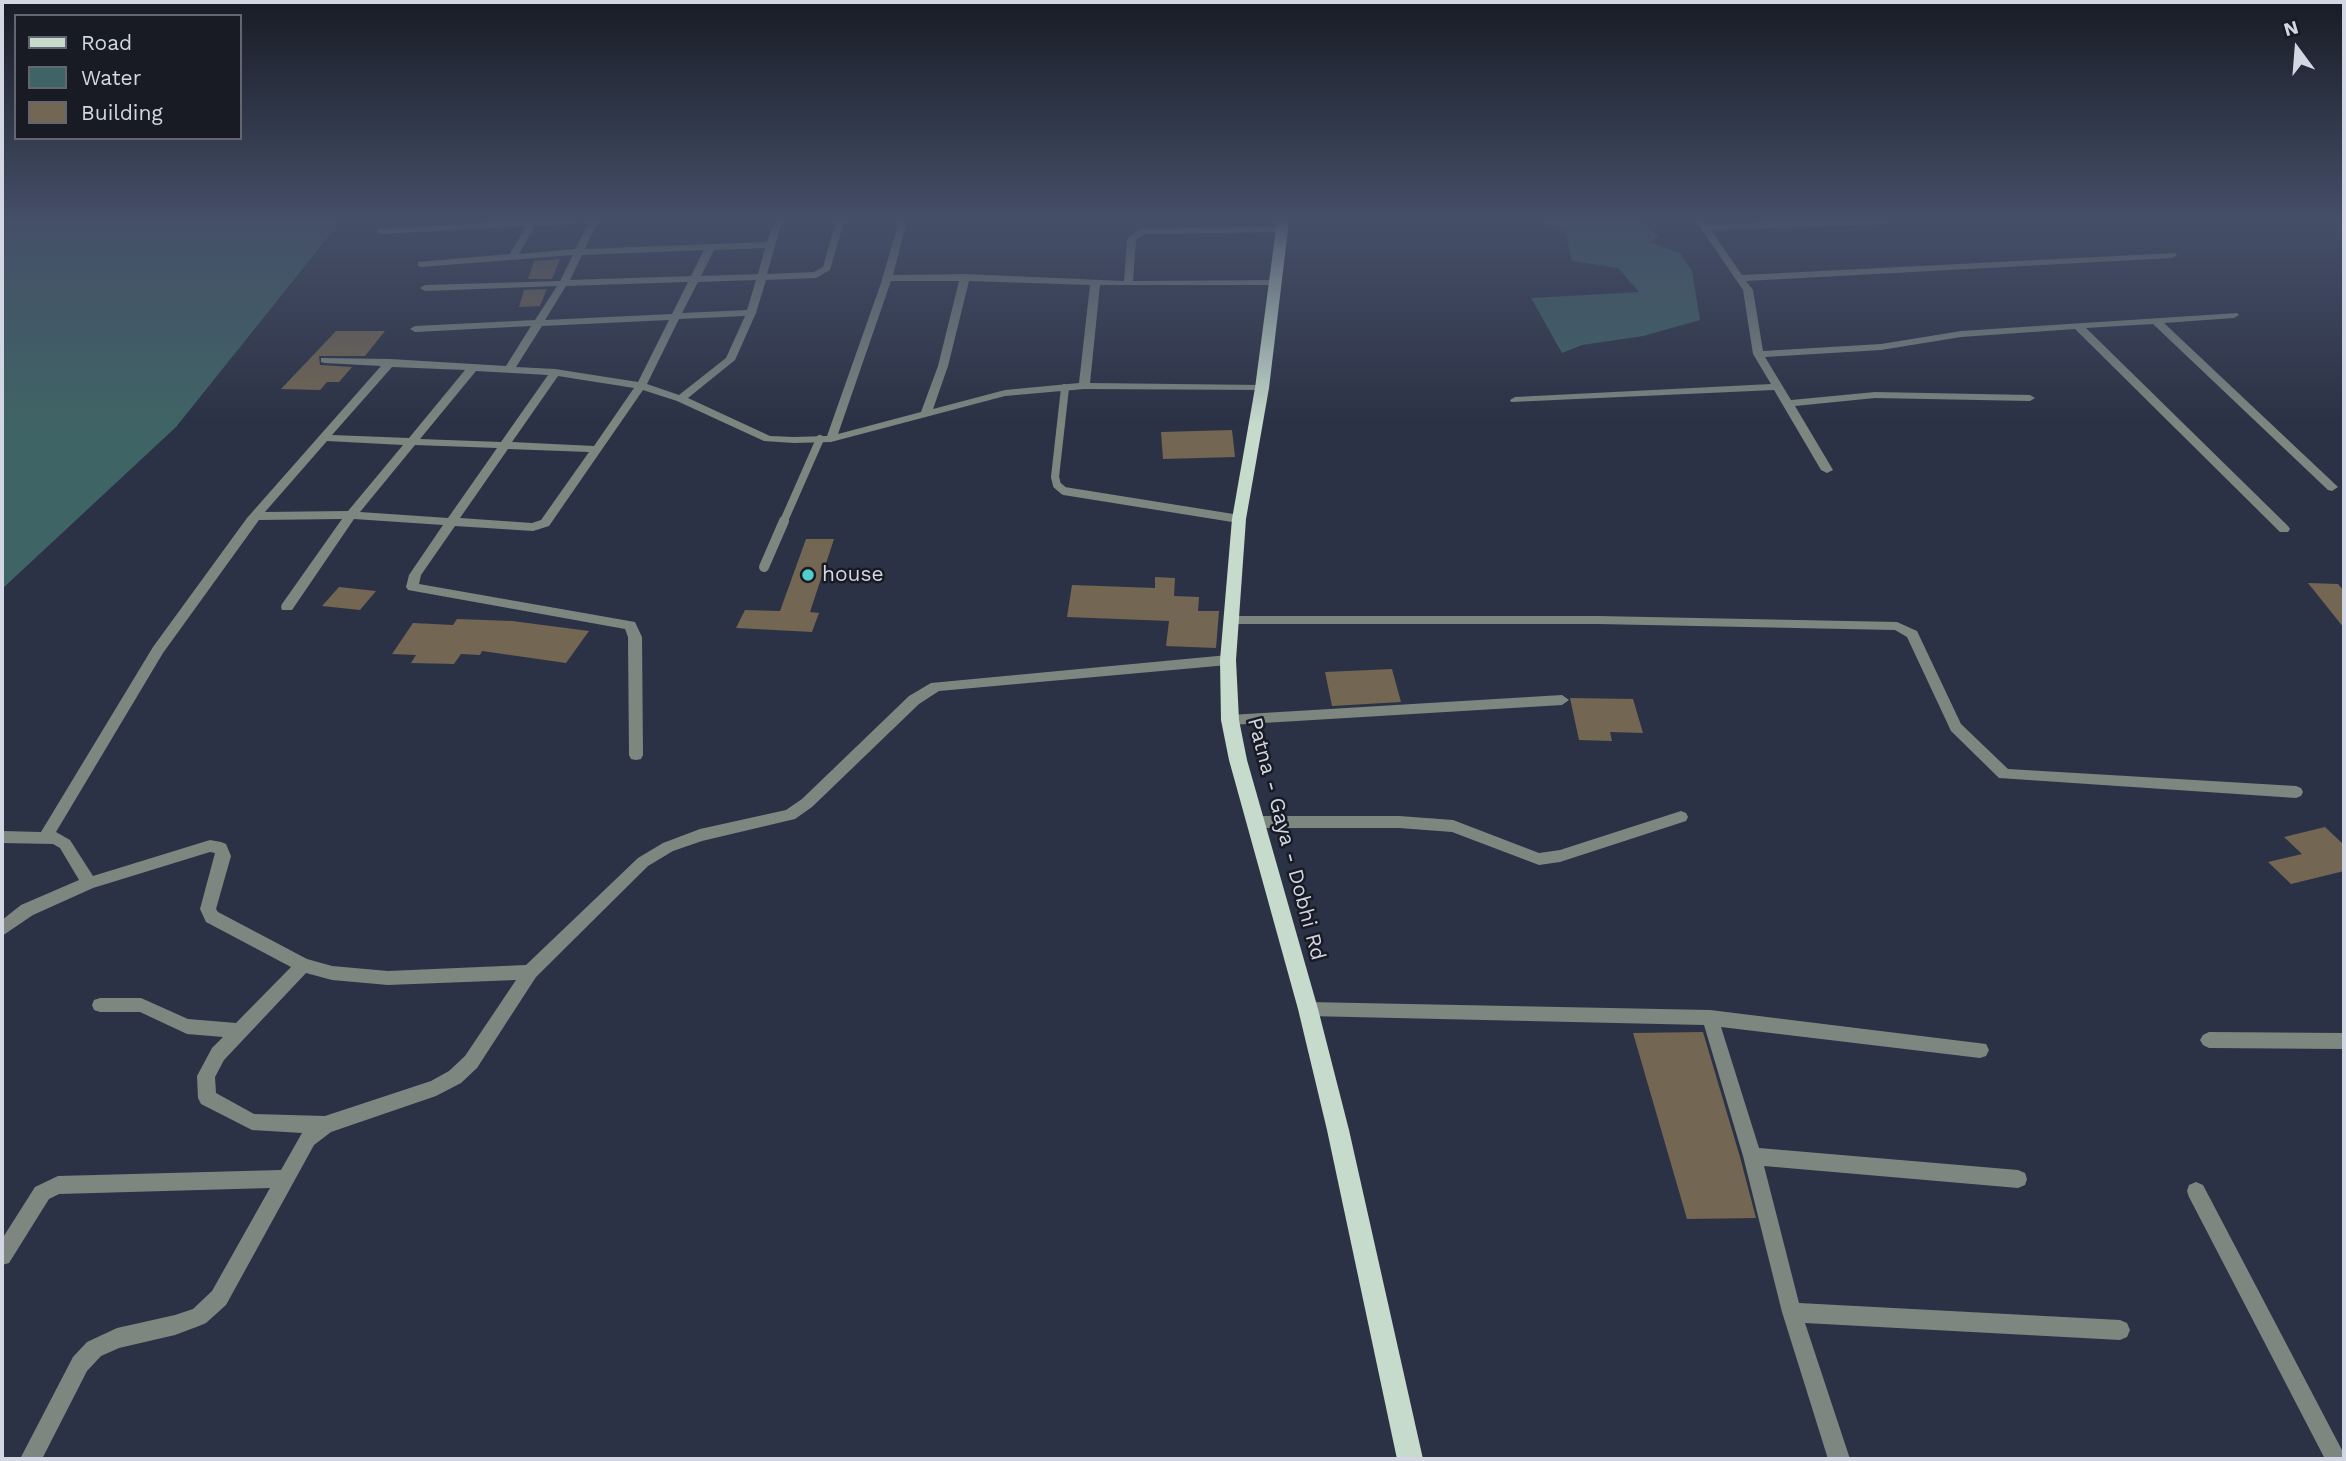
<!DOCTYPE html>
<html>
<head>
<meta charset="utf-8">
<style>
	body { margin:0 }
	#map { position:relative; width:2346px; height:1461px; overflow:hidden; background:#2c3245; font-family:"Work Sans",sans-serif }
	canvas { display:block }
	.frame { position:absolute; inset:0; border:4px solid #d3d7e3; pointer-events:none }
	.legend { position:absolute; left:14px; top:14px; width:228px; height:126px; box-sizing:border-box; background:#181b23; border:2px solid #636670; margin:0; padding:9px 12px; list-style:none; font-size:21px; color:#d3d7e3 }
	.legend li { display:flex; align-items:center; gap:14px; height:35px }
	.legend b { width:35px; border:2px solid #636670 }
	.north { position:absolute; left:2262px; top:14px; width:70px; height:70px; -webkit-text-stroke:5px #181b23; paint-order:stroke; rotate:344deg; font-size:19px; font-weight:700; line-height:28px; text-align:center; color:#d3d7e3 }
	.north::after { content:''; display:block; margin:auto; width:24px; height:32px; background:#d3d7e3; clip-path:polygon(50% 0,100% 100%,50% 72%,0 100%) }
</style>
</head>
<body>
<div id="map">
<canvas width="2346" height="1461"></canvas>
<div class="frame"></div>
<ul class="legend">
<li><b style="height:9px;background:#c6dbcc"></b>Road</li>
<li><b style="height:19px;background:#3f6465"></b>Water</li>
<li><b style="height:19px;background:#736652"></b>Building</li>
</ul>
<div class="north">N</div>
</div>
<script>
const g = document.querySelector('canvas').getContext('2d');
g.lineJoin = 'round';
function fillPath(path, color) {
  g.fillStyle = color;
  g.fill(path, 'evenodd');
}
function shape(rows) {
  const path = new Path2D();
  for (const r of rows) {
    path.moveTo(r[0], r[1]);
    for (let i = 2; i < r.length; i += 2) path.lineTo(r[i], r[i + 1]);
  }
  return path;
}
function trace(path, color, width, dash) {
  g.strokeStyle = color;
  g.lineWidth = width;
  g.lineCap = dash ? 'butt' : 'round';
  g.setLineDash(dash || []);
  g.stroke(path);
}
function write(font, color, halo, rows, align = 'center') {
  g.font = font + ' "Work Sans",sans-serif';
  g.lineWidth = 5;
  g.setLineDash([]);
  g.textBaseline = 'middle';
  g.strokeStyle = halo;
  g.fillStyle = color;
  for (const [text, x, y, turn = 0] of rows) {
    g.save();
    g.translate(x, y);
    g.rotate((+turn || 0) * Math.PI / 180);
    g.textAlign = isNaN(turn) ? turn : align;
    if (halo) g.strokeText(text, 0, 0);
    g.fillText(text, 0, 0);
    g.restore();
  }
}
fillPath(shape([
	[2,221,341,221,176,427,2,589],
	[1538,221,1642,222,1659,237,1649,242,1680,253,1692,271,1700,320,1643,336,1582,345,1562,353,1531,298,1639,292,1618,268,1572,261,1565,231]
]), '#3f6465');
fillPath(shape([
	[560,259,552,279,528,279,534,261],
	[547,289,540,306,519,307,524,290],
	[336,331,385,331,365,356,319,356,320,365,352,367,339,382,327,382,320,390,281,389],
	[1232,430,1235,457,1163,459,1161,432],
	[806,539,834,539,810,612,819,613,812,632,736,628,745,610,780,611],
	[1155,577,1175,578,1174,596,1199,597,1198,611,1219,611,1216,648,1166,646,1169,621,1067,617,1072,585,1155,588],
	[2308,583,2338,584,2344,591,2344,628],
	[339,587,376,591,360,610,322,606],
	[457,619,512,621,589,631,566,663,482,651,480,655,461,654,454,664,411,663,416,655,392,654,413,623,453,625],
	[1392,669,1401,702,1332,706,1325,672],
	[1570,698,1633,699,1643,733,1610,732,1612,741,1579,740],
	[2325,827,2344,845,2344,871,2291,884,2268,862,2302,854,2284,837],
	[1703,1032,1740,1157,1756,1218,1687,1219,1633,1033]
]), '#736652');
trace(shape([
	[1065,388,1055,477,1057,485,1064,491,1239,519],
	[783,523,820,439]
]), '#7d8780', 8);
trace(shape([
	[764,567,784,521]
]), '#7d8780', 10);
fillPath(shape([
	[529,221,577,221,573,224,535,226,519,254,575,249,590,221,598,221,585,249,767,242,774,221,782,221,767,274,814,272,823,267,836,221,844,221,830,270,816,278,766,280,756,313,735,360,688,398,770,436,794,437,827,436,881,283,899,221,907,221,893,275,965,274,1124,281,1127,239,1139,229,1283,226,1288,229,1283,232,1144,234,1136,240,1133,281,1276,280,1281,283,1279,285,1100,285,1090,383,1262,385,1266,386,1266,390,1084,389,1005,396,831,442,794,443,764,441,677,401,643,390,549,526,533,531,455,526,421,575,419,584,635,622,642,637,643,755,641,759,636,760,631,759,629,755,628,637,625,629,408,590,406,587,409,575,443,525,354,519,292,610,282,610,281,607,282,604,342,519,259,520,163,653,56,832,70,840,93,876,210,840,221,842,226,844,231,856,216,909,218,912,307,959,332,966,388,971,526,965,638,858,663,843,700,829,786,810,802,799,909,696,931,683,1228,655,1235,660,1228,665,939,691,919,704,812,807,795,819,702,841,673,851,648,866,536,977,477,1068,461,1083,436,1096,331,1132,314,1145,226,1305,206,1323,199,1326,175,1335,119,1348,101,1356,87,1371,42,1459,20,1459,73,1357,87,1342,117,1328,175,1315,193,1309,212,1291,270,1188,59,1194,49,1199,9,1263,2,1265,2,1239,35,1187,58,1176,281,1170,302,1133,252,1130,201,1104,198,1098,197,1076,212,1048,223,1037,187,1034,140,1012,100,1012,94,1010,92,1005,94,1000,100,998,141,998,188,1019,236,1023,291,967,206,922,200,909,215,853,210,852,93,888,33,915,2,936,2,920,21,905,79,880,60,848,53,844,2,843,2,831,41,832,153,647,247,518,381,366,325,363,321,362,321,358,390,359,506,366,531,326,415,332,410,329,415,326,535,320,557,286,425,291,420,288,425,285,560,281,573,255,421,267,418,266,418,262,510,254,526,226,381,234,378,233,378,229,529,221],
	[765,248,758,274,701,276,714,250,765,248],
	[704,250,691,276,570,280,582,255,704,250],
	[756,280,747,310,682,313,698,282,756,280],
	[891,281,959,281,938,366,921,412,838,434,891,281],
	[969,281,1090,285,1079,383,1005,390,933,409,948,366,969,281],
	[688,282,672,314,545,320,566,286,688,282],
	[745,316,726,358,679,395,647,384,679,319,745,316],
	[669,320,638,382,555,369,516,367,542,326,669,320],
	[392,367,465,370,409,438,332,435,392,367],
	[476,371,548,375,501,442,420,439,476,371],
	[558,376,634,388,594,446,512,442,558,376],
	[327,441,403,445,348,511,265,512,327,441],
	[415,445,497,448,448,518,360,512,415,445],
	[508,449,589,452,541,520,532,523,460,518,508,449],
	[306,973,332,980,388,985,516,980,465,1056,449,1071,431,1081,325,1116,254,1114,216,1093,215,1077,224,1060,306,973],
	[1696,221,1704,221,1707,225,1828,221,1893,221,1889,224,1711,230,1742,275,2175,253,2177,255,2172,258,1746,281,1753,290,1763,351,1881,344,1961,331,2237,313,2239,315,2234,318,2164,323,2338,487,2332,491,2328,490,2153,324,2086,328,2288,526,2290,529,2288,532,2280,532,2075,329,1961,337,1881,350,1765,357,1791,400,1875,392,2030,395,2035,398,2030,401,1875,398,1795,406,1833,470,1827,473,1821,470,1774,390,1511,402,1510,400,1515,397,1771,384,1753,354,1743,290,1696,221],
	[1230,616,1598,616,1897,622,1917,631,1961,724,2008,769,2296,786,2301,788,2303,792,2301,796,2296,798,1999,778,1951,731,1907,637,1895,630,1598,624,1230,624,1224,620,1230,616],
	[1562,695,1569,700,1562,705,1230,725,1223,720,1230,715,1562,695],
	[1681,811,1686,813,1688,817,1686,821,1560,862,1539,865,1452,832,1399,828,1254,828,1249,826,1247,822,1249,818,1254,816,1399,816,1453,820,1539,853,1560,850,1681,811],
	[1308,1002,1710,1010,1986,1044,1989,1050,1986,1056,1980,1058,1721,1027,1759,1148,2018,1170,2025,1173,2027,1179,2025,1185,2018,1188,1764,1166,1799,1303,2120,1320,2127,1323,2130,1330,2127,1337,2120,1340,1805,1323,1850,1459,1828,1459,1782,1312,1743,1156,1704,1025,1308,1016,1302,1014,1300,1009,1302,1004,1308,1002],
	[2209,1032,2344,1033,2344,1049,2209,1048,2203,1045,2200,1040,2203,1035,2209,1032],
	[2196,1182,2203,1185,2343,1452,2344,1459,2325,1459,2189,1197,2187,1191,2189,1185,2196,1182]
]), '#7d8780');
fillPath(shape([
	[1277,221,1289,221,1269,388,1246,519,1236,660,1239,720,1247,760,1318,1009,1349,1130,1423,1459,1397,1459,1327,1130,1298,1009,1229,760,1221,720,1220,660,1232,519,1255,388,1277,221]
]), '#c6dbcc');
const sky = g.createLinearGradient(0, 0, 0, 425);
sky.addColorStop(0, '#181c26');
sky.addColorStop(0.52, '#454f68');
sky.addColorStop(1, '#454f6800');
g.fillStyle = sky;
g.fillRect(0, 0, 2346, 425);
for (const [x, y, r, color] of [
	[808,575,7,"#52cdcd"]
]) {
  const dot = new Path2D();
  dot.arc(x, y, r, 0, 2 * Math.PI);
  g.fillStyle = color;
  g.fill(dot);
  trace(dot, '#181b23', 2.5);
}
write('21px', '#d3d7e3', '#181b23', [
	["house",822,575]
], 'left');
write('21px', '#d3d7e3', '#181b23', [
	["Patna - Gaya - Dobhi Rd",1286,839,75]
]);
</script>
</body>
</html>
